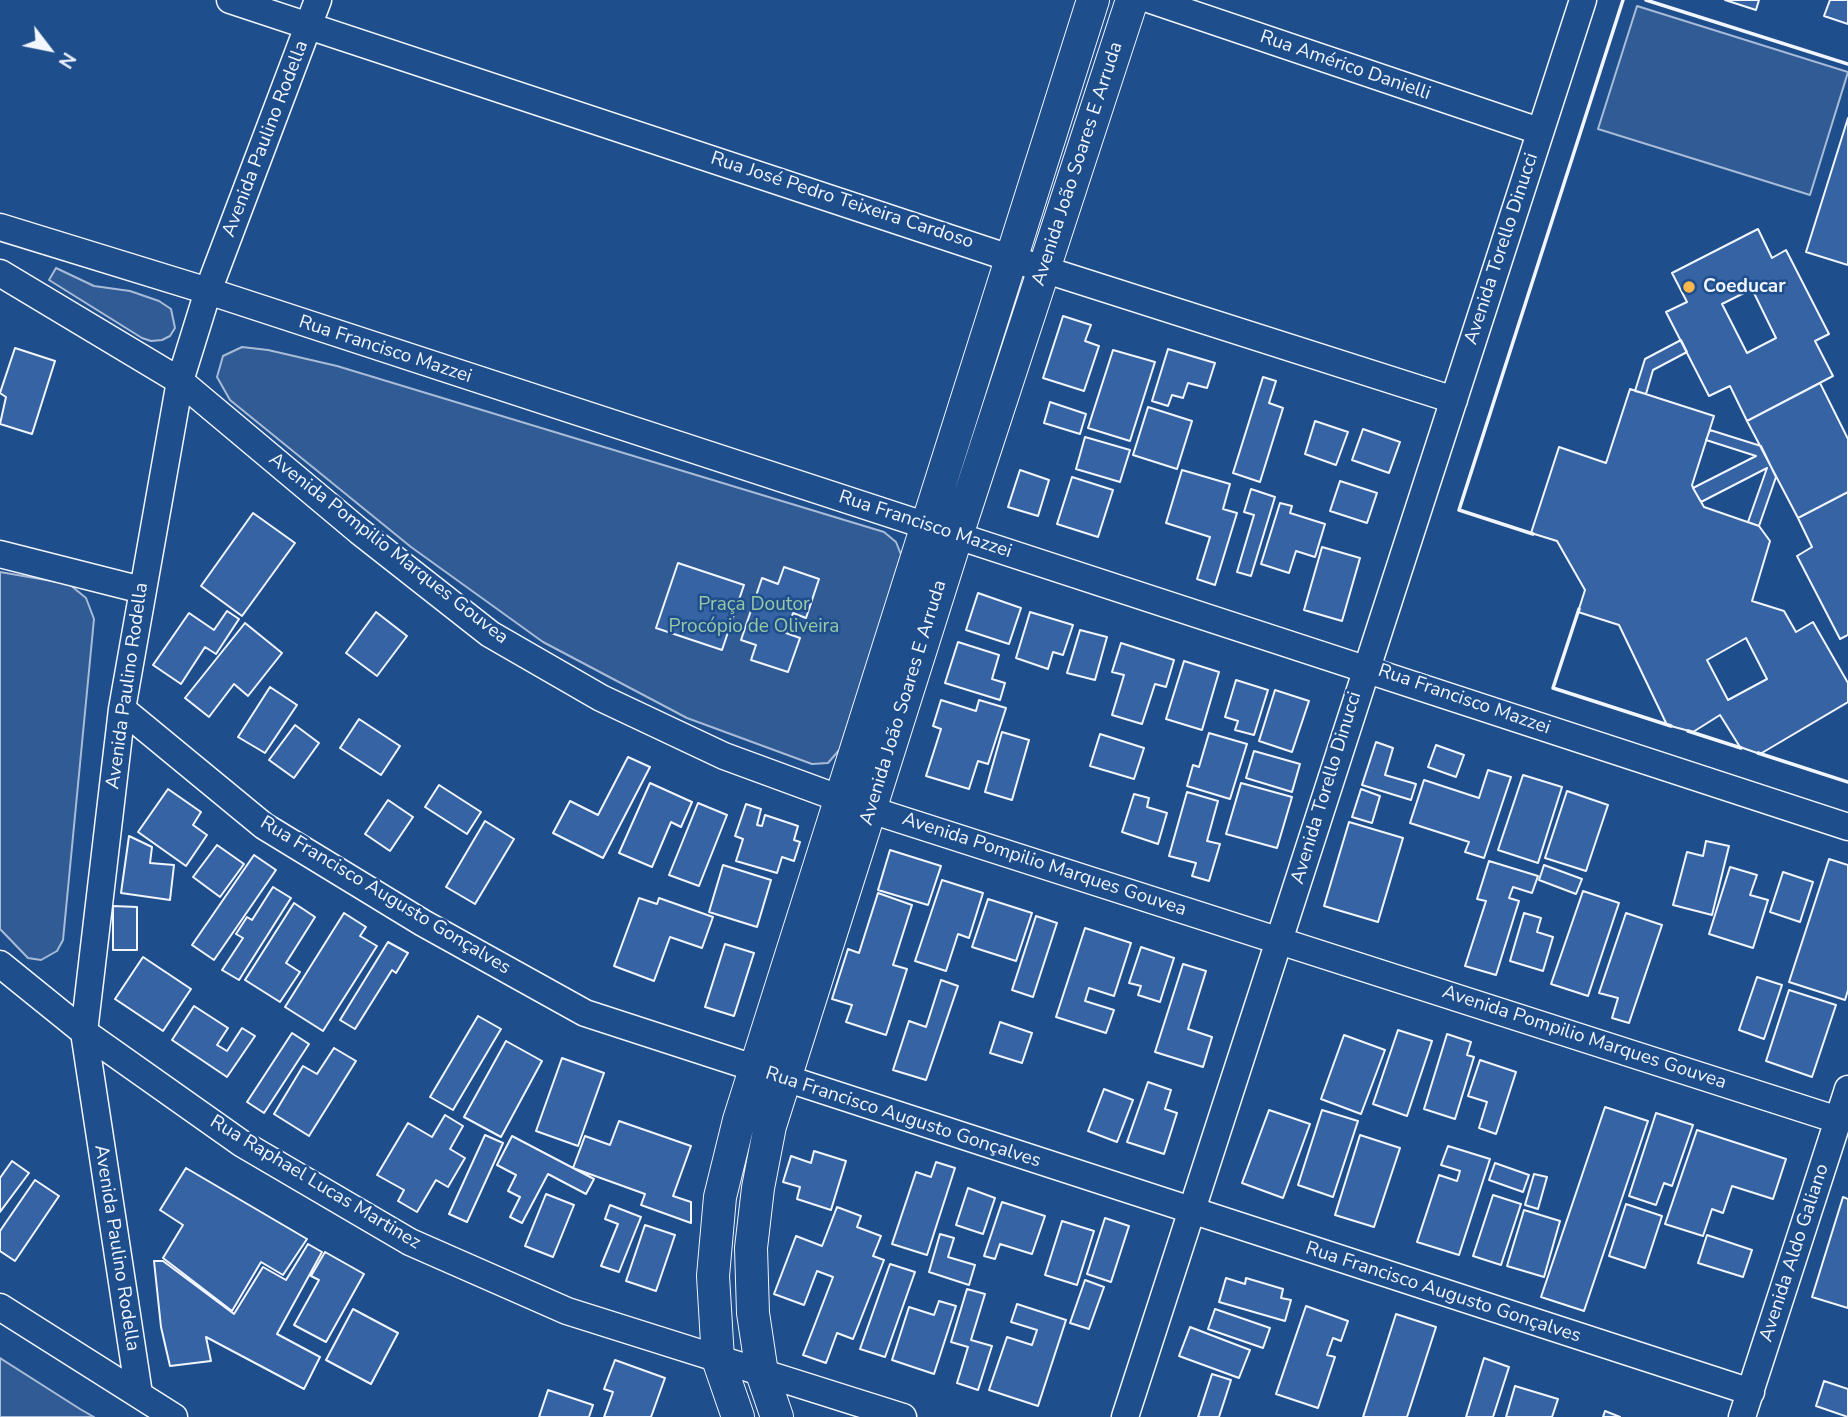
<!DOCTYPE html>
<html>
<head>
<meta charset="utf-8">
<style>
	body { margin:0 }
	#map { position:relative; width:1848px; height:1417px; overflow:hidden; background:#1f4e8c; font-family:"Nunito Sans",sans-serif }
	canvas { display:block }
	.north { position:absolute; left:14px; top:14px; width:70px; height:70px; -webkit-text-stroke:5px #1f4e8c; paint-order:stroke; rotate:122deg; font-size:19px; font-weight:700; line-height:28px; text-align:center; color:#f2f6ff }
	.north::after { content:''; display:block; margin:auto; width:24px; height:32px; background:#f2f6ff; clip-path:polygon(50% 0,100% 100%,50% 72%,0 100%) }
</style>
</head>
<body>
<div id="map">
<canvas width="1848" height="1417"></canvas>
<div class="north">N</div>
</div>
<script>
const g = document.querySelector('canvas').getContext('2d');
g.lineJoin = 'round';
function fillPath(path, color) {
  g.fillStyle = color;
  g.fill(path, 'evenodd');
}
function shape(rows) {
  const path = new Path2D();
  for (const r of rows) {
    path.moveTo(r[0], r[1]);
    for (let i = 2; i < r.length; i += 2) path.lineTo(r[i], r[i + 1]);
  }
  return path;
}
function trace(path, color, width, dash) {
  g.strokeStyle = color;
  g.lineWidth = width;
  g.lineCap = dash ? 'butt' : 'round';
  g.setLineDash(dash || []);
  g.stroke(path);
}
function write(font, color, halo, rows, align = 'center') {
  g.font = font + ' "Nunito Sans",sans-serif';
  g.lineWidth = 5;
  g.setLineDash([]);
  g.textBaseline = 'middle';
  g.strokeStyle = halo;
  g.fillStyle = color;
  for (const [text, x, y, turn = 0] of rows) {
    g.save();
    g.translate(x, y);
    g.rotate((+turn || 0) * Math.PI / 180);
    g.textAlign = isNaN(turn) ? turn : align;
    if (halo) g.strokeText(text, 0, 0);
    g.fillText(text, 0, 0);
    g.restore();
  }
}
const built = shape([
	[1637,6,1848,72,1810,195,1598,129,1637,6],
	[56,268,94,286,130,291,159,301,171,309,175,328,170,336,162,340,151,341,142,338,49,280,56,268],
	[242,347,268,350,337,366,884,532,896,542,902,557,840,749,828,763,812,764,687,718,543,642,411,547,230,400,217,377,223,356,242,347],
	[0,572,69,584,86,598,94,619,63,940,57,951,41,960,28,958,0,929,0,572],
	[0,1358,80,1409,94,1417,0,1417,0,1358]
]);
fillPath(built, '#305b95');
trace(built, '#a8bbd7', 2);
const building = shape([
	[1725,0,1759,0,1756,10,1725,0],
	[1830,0,1848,0,1848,24,1824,16,1830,0],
	[1848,118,1848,265,1806,252,1848,118],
	[1758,229,1772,258,1786,250,1829,334,1815,341,1833,376,1747,421,1730,386,1709,396,1666,312,1687,302,1672,273,1758,229],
	[1752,289,1776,338,1747,353,1722,304,1752,289],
	[1063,316,1091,325,1085,341,1099,346,1084,391,1043,378,1063,316],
	[1681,340,1687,352,1653,370,1646,394,1635,391,1645,359,1681,340],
	[15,348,55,361,32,434,0,424,6,397,0,393,15,348],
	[1168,349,1215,363,1207,388,1188,383,1183,398,1172,395,1168,406,1152,401,1168,349],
	[1113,350,1155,362,1130,441,1088,428,1113,350],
	[1263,377,1276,381,1269,403,1283,408,1260,482,1233,473,1263,377],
	[1820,383,1848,439,1848,492,1798,518,1747,421,1820,383],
	[1630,389,1714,416,1692,485,1693,488,1704,507,1759,526,1770,541,1752,601,1784,611,1796,632,1813,622,1848,683,1848,702,1760,754,1740,747,1720,715,1693,732,1667,725,1619,625,1578,612,1585,590,1557,541,1531,533,1559,447,1606,463,1630,389],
	[1746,638,1767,679,1728,700,1707,660,1746,638],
	[1050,402,1086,414,1080,434,1044,423,1050,402],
	[1148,407,1192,421,1177,469,1133,455,1148,407],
	[1315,421,1348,432,1336,465,1305,454,1315,421],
	[1363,429,1400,442,1389,473,1352,460,1363,429],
	[1710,430,1761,446,1776,477,1759,526,1748,522,1767,468,1701,502,1693,488,1756,456,1706,440,1710,430],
	[1085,437,1130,450,1120,482,1076,469,1085,437],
	[1020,470,1049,480,1038,516,1008,507,1020,470],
	[1182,470,1230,484,1223,509,1237,513,1215,585,1197,579,1210,537,1166,523,1182,470],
	[1072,477,1113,490,1098,537,1057,524,1072,477],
	[1340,481,1377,493,1367,523,1330,511,1340,481],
	[1251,489,1275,497,1251,576,1237,572,1254,515,1244,512,1251,489],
	[1848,492,1848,635,1840,639,1797,556,1812,547,1798,518,1848,492],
	[1280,503,1292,506,1290,513,1325,524,1315,557,1296,551,1289,573,1261,564,1280,503],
	[253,513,295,543,242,616,201,586,253,513],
	[1322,547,1360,558,1342,621,1304,610,1322,547],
	[678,563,744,585,722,650,656,628,678,563],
	[784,567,819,579,806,618,793,613,786,633,800,638,788,672,751,660,756,645,741,640,762,578,778,584,784,567],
	[978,593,1021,608,1009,644,966,630,978,593],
	[227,611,239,619,216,654,205,647,181,684,153,665,189,613,214,630,227,611],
	[376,612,407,636,377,676,346,653,376,612],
	[1030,612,1073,625,1063,655,1053,652,1048,669,1016,658,1030,612],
	[245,623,282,653,248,696,234,684,209,717,185,698,245,623],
	[1080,630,1107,637,1095,680,1067,673,1080,630],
	[958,642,999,655,992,679,1005,683,1000,700,945,683,958,642],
	[1121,643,1174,660,1166,687,1155,684,1142,724,1112,715,1124,675,1112,672,1121,643],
	[1184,661,1219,672,1202,730,1166,719,1184,661],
	[1236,680,1268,690,1254,735,1235,730,1238,721,1225,717,1236,680],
	[270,687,297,705,265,753,238,737,270,687],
	[1275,690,1309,701,1292,752,1259,741,1275,690],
	[941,700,976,711,979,700,1006,708,988,764,978,761,969,789,926,776,941,729,933,726,941,700],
	[359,719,400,746,381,775,340,748,359,719],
	[295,725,319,743,294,778,269,760,295,725],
	[1002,732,1029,740,1012,800,985,792,1002,732],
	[1209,733,1247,744,1230,799,1187,786,1193,765,1199,767,1209,733],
	[1100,734,1144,748,1134,779,1090,766,1100,734],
	[1376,742,1393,748,1385,775,1416,784,1411,800,1362,785,1376,742],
	[1436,745,1464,755,1456,777,1428,767,1436,745],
	[1254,751,1300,764,1292,792,1246,778,1254,751],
	[628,757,650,767,603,858,553,833,570,801,598,815,628,757],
	[1488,770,1511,777,1484,858,1465,852,1469,842,1410,823,1424,780,1479,798,1488,770],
	[1523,775,1562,787,1538,863,1498,850,1523,775],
	[650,783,692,802,681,827,671,822,652,867,619,853,650,783],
	[1241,783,1292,797,1277,848,1226,834,1241,783],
	[439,785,481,812,467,834,425,807,439,785],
	[168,789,201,812,193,825,207,835,186,866,138,832,168,789],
	[1361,789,1380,796,1372,823,1352,817,1361,789],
	[1567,791,1608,805,1586,871,1545,858,1567,791],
	[1187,792,1218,801,1207,841,1220,844,1209,881,1192,876,1196,863,1169,856,1187,792],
	[1134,794,1149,798,1147,807,1167,813,1158,844,1122,832,1134,794],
	[388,800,413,817,390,851,365,834,388,800],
	[698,803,727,815,699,886,669,875,698,803],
	[746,804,761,809,757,825,762,826,765,815,798,826,794,840,800,842,794,861,782,857,777,873,736,861,743,839,735,836,746,804],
	[485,821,514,839,475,904,446,887,485,821],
	[1349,822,1403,838,1378,922,1324,906,1349,822],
	[129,836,152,847,150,863,174,865,170,900,121,893,129,836],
	[1706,841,1729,846,1712,915,1673,905,1687,852,1703,856,1706,841],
	[217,845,244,864,220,897,193,877,217,845],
	[890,850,941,866,928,905,878,890,890,850],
	[254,855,276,870,214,960,192,945,254,855],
	[1829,859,1848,865,1848,990,1845,1000,1789,982,1829,859],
	[1489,861,1538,876,1532,893,1513,887,1509,898,1519,901,1496,975,1465,966,1486,901,1477,899,1489,861],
	[723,865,771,880,757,927,709,912,723,865],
	[1544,865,1582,879,1576,894,1539,880,1544,865],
	[1730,867,1757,875,1750,895,1768,900,1753,948,1709,934,1730,867],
	[1783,872,1813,882,1800,922,1770,912,1783,872],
	[942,880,983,893,969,938,958,934,946,971,915,961,942,880],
	[273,887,291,898,239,980,222,970,243,938,236,934,247,917,252,920,273,887],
	[1583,891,1619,903,1588,996,1551,984,1583,891],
	[878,893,912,905,893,965,907,969,886,1035,846,1022,852,1005,832,999,848,949,859,953,878,893],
	[639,898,657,904,659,898,713,917,702,948,670,937,654,981,614,966,639,898],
	[988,899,1032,913,1016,961,972,947,988,899],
	[294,903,315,917,286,963,300,972,280,1002,245,980,294,903],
	[113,906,137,907,137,950,113,950,113,906],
	[344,913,366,927,360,936,377,946,323,1031,285,1007,344,913],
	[1524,913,1541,918,1537,932,1553,937,1543,971,1510,961,1524,913],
	[1626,913,1662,925,1629,1023,1612,1018,1618,998,1599,993,1626,913],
	[1036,916,1057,923,1033,997,1012,990,1036,916],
	[1085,928,1131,943,1114,996,1089,988,1085,1001,1114,1010,1106,1033,1056,1017,1085,928],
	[388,942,408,953,396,973,392,970,355,1029,340,1020,388,942],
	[725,944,754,953,734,1016,705,1007,725,944],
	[1141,947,1174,958,1160,1002,1138,995,1141,986,1129,983,1141,947],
	[143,957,191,989,163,1031,115,999,143,957],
	[1183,964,1206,971,1188,1029,1212,1037,1203,1067,1155,1052,1183,964],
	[1757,977,1782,985,1764,1039,1739,1030,1757,977],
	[941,980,958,986,926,1080,893,1070,909,1021,926,1027,941,980],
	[1789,990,1836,1005,1812,1077,1766,1061,1789,990],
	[194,1006,228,1028,217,1045,227,1051,242,1028,255,1036,227,1077,172,1040,194,1006],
	[478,1016,501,1029,453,1110,430,1097,478,1016],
	[1000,1022,1032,1033,1022,1063,990,1053,1000,1022],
	[1398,1030,1432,1041,1407,1116,1373,1104,1398,1030],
	[292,1033,309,1044,264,1113,247,1102,292,1033],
	[1447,1034,1471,1042,1467,1055,1474,1057,1455,1119,1424,1109,1447,1034],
	[1344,1035,1385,1050,1361,1114,1321,1099,1344,1035],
	[506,1041,542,1061,501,1137,464,1117,506,1041],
	[334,1048,356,1061,309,1136,274,1114,303,1066,317,1074,334,1048],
	[562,1058,604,1073,578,1146,536,1131,562,1058],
	[1480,1060,1516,1072,1496,1134,1479,1128,1487,1102,1468,1096,1480,1060],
	[1148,1082,1171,1090,1165,1109,1177,1113,1164,1154,1127,1142,1148,1082],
	[1104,1089,1133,1100,1117,1142,1088,1131,1104,1089],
	[1605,1107,1648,1121,1584,1311,1541,1297,1605,1107],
	[1269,1110,1310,1124,1283,1198,1242,1183,1269,1110],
	[1322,1110,1358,1121,1333,1197,1298,1185,1322,1110],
	[1656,1113,1693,1125,1672,1186,1664,1183,1656,1205,1629,1196,1656,1113],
	[445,1115,463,1126,450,1149,465,1158,448,1187,436,1180,417,1212,398,1201,404,1190,377,1175,408,1123,432,1137,445,1115],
	[619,1121,691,1146,673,1196,691,1202,691,1223,641,1205,645,1194,573,1168,585,1136,610,1145,619,1121],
	[1697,1130,1786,1159,1773,1199,1732,1186,1723,1213,1712,1209,1703,1236,1665,1224,1697,1130],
	[485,1135,503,1143,467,1222,449,1214,485,1135],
	[1360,1135,1400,1148,1374,1227,1335,1215,1360,1135],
	[512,1136,594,1179,586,1194,548,1174,522,1223,510,1217,520,1197,508,1191,516,1175,497,1165,512,1136],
	[1448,1146,1490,1159,1459,1255,1417,1242,1439,1175,1457,1181,1460,1171,1441,1165,1448,1146],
	[814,1151,846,1161,831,1210,797,1199,800,1187,783,1182,791,1156,811,1163,814,1151],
	[12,1161,29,1173,0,1212,0,1178,12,1161],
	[936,1162,955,1168,927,1255,892,1244,916,1172,931,1177,936,1162],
	[1495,1163,1529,1175,1523,1192,1489,1180,1495,1163],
	[186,1168,307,1239,283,1275,261,1262,232,1311,163,1258,183,1225,160,1210,186,1168],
	[1534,1174,1547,1177,1538,1209,1525,1205,1534,1174],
	[35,1180,59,1196,15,1261,0,1251,0,1231,35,1180],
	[968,1188,995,1198,983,1234,956,1225,968,1188],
	[546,1194,574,1205,553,1257,525,1246,546,1194],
	[1493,1195,1521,1204,1501,1265,1473,1256,1493,1195],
	[1843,1197,1848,1199,1848,1308,1812,1297,1843,1197],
	[1002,1202,1045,1216,1032,1254,1000,1244,995,1259,984,1256,1002,1202],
	[1626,1204,1662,1216,1645,1268,1609,1256,1626,1204],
	[610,1205,641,1217,619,1272,601,1266,618,1224,605,1219,610,1205],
	[837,1207,861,1216,857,1227,881,1236,873,1256,884,1260,853,1339,837,1333,826,1363,803,1355,833,1277,817,1271,804,1305,774,1294,796,1236,822,1246,837,1207],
	[1524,1210,1560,1221,1544,1277,1507,1266,1524,1210],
	[1105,1218,1129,1226,1111,1282,1087,1274,1105,1218],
	[1062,1221,1094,1231,1077,1285,1045,1275,1062,1221],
	[645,1225,675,1235,656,1291,626,1281,645,1225],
	[940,1234,954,1238,948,1257,975,1265,969,1285,929,1272,940,1234],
	[1707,1235,1752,1250,1743,1277,1698,1263,1707,1235],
	[308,1244,322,1252,277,1334,320,1357,304,1389,206,1337,211,1361,170,1366,161,1327,154,1261,163,1261,234,1314,263,1267,286,1280,308,1244],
	[325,1252,364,1274,326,1342,294,1325,319,1280,311,1276,325,1252],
	[890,1264,915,1272,885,1357,860,1349,890,1264],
	[1226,1278,1245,1284,1246,1278,1283,1289,1281,1298,1291,1300,1285,1321,1219,1302,1226,1278],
	[1085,1280,1104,1287,1089,1329,1070,1323,1085,1280],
	[967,1289,985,1294,971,1340,992,1346,978,1390,957,1383,968,1347,951,1342,967,1289],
	[939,1301,956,1306,934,1374,892,1360,909,1307,934,1315,939,1301],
	[1017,1304,1066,1320,1038,1406,989,1390,1007,1337,1032,1345,1037,1330,1011,1322,1017,1304],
	[1306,1306,1348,1321,1341,1341,1333,1338,1327,1355,1335,1357,1318,1408,1276,1394,1306,1306],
	[353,1309,398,1333,371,1384,326,1360,353,1309],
	[1215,1309,1270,1328,1263,1348,1208,1329,1215,1309],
	[1396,1314,1436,1327,1407,1417,1363,1417,1396,1314],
	[1190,1327,1250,1350,1239,1378,1179,1356,1190,1327],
	[1484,1358,1509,1367,1493,1417,1466,1417,1484,1358],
	[615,1360,665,1378,651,1417,604,1417,613,1392,604,1389,615,1360],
	[1212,1374,1231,1380,1219,1417,1198,1417,1212,1374],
	[1824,1381,1848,1389,1848,1417,1816,1406,1824,1381],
	[1515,1386,1558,1399,1552,1417,1506,1417,1515,1386],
	[548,1390,593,1405,589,1417,539,1417,548,1390],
	[1605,1411,1620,1417,1603,1417,1605,1411]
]);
fillPath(building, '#3563a3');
trace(building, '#f2f6ff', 2);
const minor = shape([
	[230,0,1043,269,1454,400],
	[1151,0,1539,131],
	[0,227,208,291,1848,827],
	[0,273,180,381,359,531,490,634,601,698,724,756,871,810,1838,1120],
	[0,554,142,590],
	[122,709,264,826,423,923,585,1013,1751,1392],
	[0,964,84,1032,241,1143,410,1242,567,1311,903,1417],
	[0,1307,174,1417],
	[139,1394,84,1032,122,709,180,381,208,291,318,0],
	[1125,1417,1583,0],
	[1742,1417,1848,1089]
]);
const tertiary = shape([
	[738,1417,718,1359,713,1276,720,1197,739,1120,1093,0],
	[777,1417,762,1373,753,1313,751,1248,758,1188,770,1126,957,535,1132,0]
]);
trace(minor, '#f2f6ff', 29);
trace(tertiary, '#f2f6ff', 34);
trace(minor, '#1f4e8c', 26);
trace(tertiary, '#1f4e8c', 32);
trace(shape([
	[1646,0,1848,64],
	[1533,534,1459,510,1623,0],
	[1579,609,1553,688,1671,726],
	[1688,731,1741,748],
	[1758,753,1848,782]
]), '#f2f6ff', 3.5);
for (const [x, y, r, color] of [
	[1689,287,7,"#ffb74d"]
]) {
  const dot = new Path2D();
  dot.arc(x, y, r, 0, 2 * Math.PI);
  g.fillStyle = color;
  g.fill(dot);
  trace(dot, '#1f4e8c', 2.5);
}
write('19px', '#f2f6ff', '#1f4e8c', [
	["Rua Américo Danielli",1345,66,19],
	["Avenida Paulino Rodella",266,139,-69],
	["Avenida João Soares E Arruda",1078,164,-72],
	["Rua José Pedro Teixeira Cardoso",842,201,18],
	["Avenida Torello Dinucci",1502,249,-72],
	["Rua Francisco Mazzei",385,350,18],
	["Rua Francisco Mazzei",925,525,18],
	["Avenida Pompilio Marques Gouvea",388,549,38],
	["Avenida Paulino Rodella",128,686,-82],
	["Rua Francisco Mazzei",1464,700,19],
	["Avenida João Soares E Arruda",904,703,-73],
	["Avenida Torello Dinucci",1327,788,-73],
	["Avenida Pompilio Marques Gouvea",1044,865,18],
	["Rua Francisco Augusto Gonçalves",385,896,31],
	["Avenida Pompilio Marques Gouvea",1584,1038,18],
	["Rua Francisco Augusto Gonçalves",903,1118,18],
	["Rua Raphael Lucas Martinez",315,1183,31],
	["Avenida Paulino Rodella",116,1248,81],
	["Avenida Aldo Galiano",1795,1253,-72],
	["Rua Francisco Augusto Gonçalves",1443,1293,18]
]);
write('bold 19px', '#f2f6ff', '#1f4e8c', [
	["Coeducar",1703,287]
], 'left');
write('19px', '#97c8a6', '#1f4e8c', [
	["Praça Doutor",754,605],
	["Procópio de Oliveira",754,627]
]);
</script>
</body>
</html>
